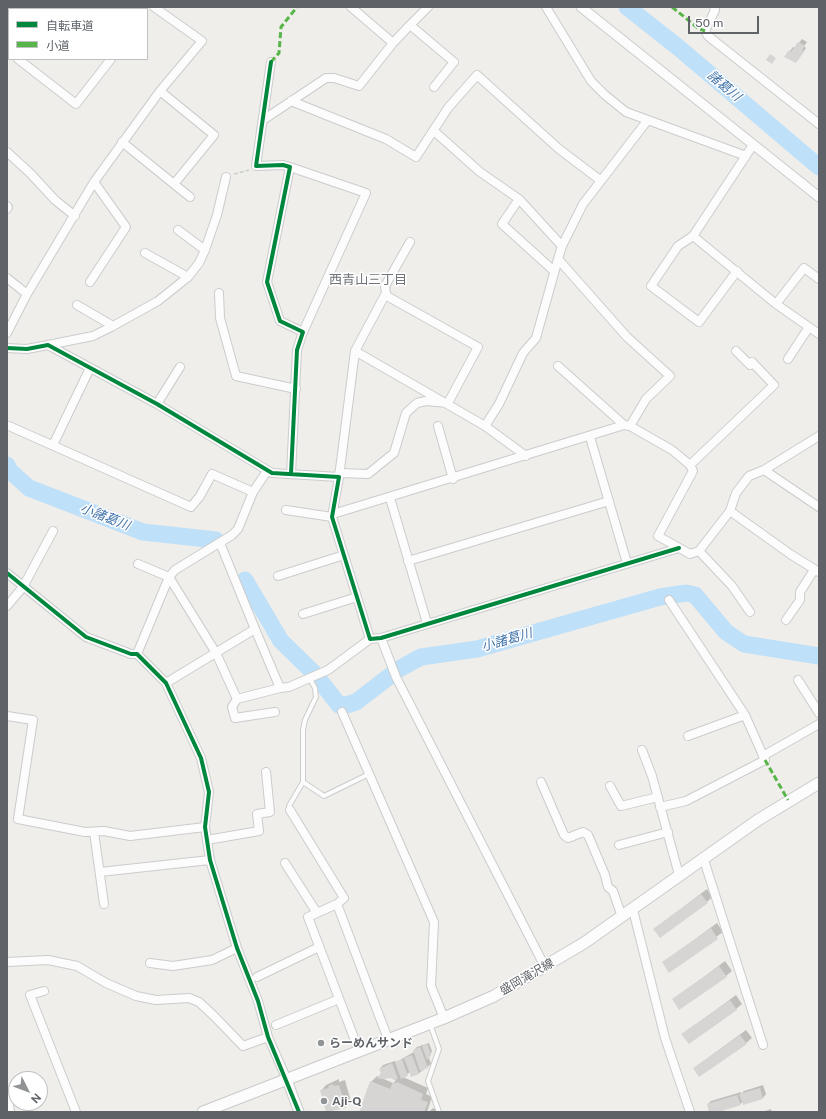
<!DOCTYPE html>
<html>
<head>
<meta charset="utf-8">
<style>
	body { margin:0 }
	#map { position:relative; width:826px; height:1119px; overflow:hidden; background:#efeeea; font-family:"Public Sans","Noto Sans JP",sans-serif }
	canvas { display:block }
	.frame { position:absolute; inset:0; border:8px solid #5f6368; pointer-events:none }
	.legend { position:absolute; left:8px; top:8px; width:140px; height:52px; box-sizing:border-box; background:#fff; border:1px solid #bfc1c3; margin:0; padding:5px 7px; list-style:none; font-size:12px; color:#5f6368 }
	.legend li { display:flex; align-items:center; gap:8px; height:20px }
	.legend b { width:20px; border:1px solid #bfc1c3 }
	.north { position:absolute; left:8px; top:1071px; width:40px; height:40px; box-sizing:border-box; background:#fff; border:1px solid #bfc1c3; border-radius:50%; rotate:132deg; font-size:11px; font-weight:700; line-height:16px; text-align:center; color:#5f6368 }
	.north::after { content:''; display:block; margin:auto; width:14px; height:18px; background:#919496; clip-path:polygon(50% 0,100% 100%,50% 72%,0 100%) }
	.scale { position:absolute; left:688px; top:16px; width:71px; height:18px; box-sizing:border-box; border:2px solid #5f6368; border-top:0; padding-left:5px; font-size:12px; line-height:14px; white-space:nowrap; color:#5f6368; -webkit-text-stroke:3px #fff; paint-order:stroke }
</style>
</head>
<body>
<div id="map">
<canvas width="826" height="1119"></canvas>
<div class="frame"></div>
<ul class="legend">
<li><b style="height:5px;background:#00873e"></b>自転車道</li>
<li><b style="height:5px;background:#58b549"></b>小道</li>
</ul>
<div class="north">N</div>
<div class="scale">50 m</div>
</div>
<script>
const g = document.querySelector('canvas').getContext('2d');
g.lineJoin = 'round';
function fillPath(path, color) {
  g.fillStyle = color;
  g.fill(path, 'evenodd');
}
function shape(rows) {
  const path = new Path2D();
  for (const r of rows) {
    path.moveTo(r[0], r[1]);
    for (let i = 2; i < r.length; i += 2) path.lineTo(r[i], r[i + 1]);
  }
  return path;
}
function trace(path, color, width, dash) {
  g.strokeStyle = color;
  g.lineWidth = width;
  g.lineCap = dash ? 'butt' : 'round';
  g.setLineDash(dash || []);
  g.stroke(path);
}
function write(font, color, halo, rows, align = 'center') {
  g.font = font + ' "Public Sans","Noto Sans JP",sans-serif';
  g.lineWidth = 3;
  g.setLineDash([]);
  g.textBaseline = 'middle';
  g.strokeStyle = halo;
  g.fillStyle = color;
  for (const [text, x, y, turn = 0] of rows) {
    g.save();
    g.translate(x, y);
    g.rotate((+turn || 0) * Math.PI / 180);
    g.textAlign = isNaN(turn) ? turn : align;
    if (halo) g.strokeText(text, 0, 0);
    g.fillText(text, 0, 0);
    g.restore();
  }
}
fillPath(shape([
	[802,39,807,42,804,46,806,48,796,62,790,51,793,47,795,48],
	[707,889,712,897,707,902,654,929],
	[717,923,723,932,670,971,664,962],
	[725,961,732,971,726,976,673,1000],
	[736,995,742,1004,736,1009,683,1034],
	[746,1030,752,1038,746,1043,694,1068],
	[429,1043,432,1051,429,1058,431,1064,418,1074,410,1072,403,1077,428,1088,426,1094,432,1097,427,1112,360,1112,371,1082,377,1076,393,1083,396,1080,382,1074,380,1069,383,1065,395,1061,396,1062,414,1052,414,1050,417,1047],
	[339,1079,339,1082,345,1080,351,1102,346,1107,327,1112,321,1091,326,1085],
	[763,1085,766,1094,763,1098,743,1104,743,1102,740,1104,716,1112,710,1112,708,1104,711,1101,741,1092,741,1094,744,1091],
	[433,1108,437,1110,436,1112,429,1112],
	[771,1109,772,1112,762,1112]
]), '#0003');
trace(shape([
	[627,7,679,48,819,167],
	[7,465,10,471,29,488,143,532,216,540],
	[245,580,281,641,314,673,339,705,346,705,356,702,399,669,421,657,477,649,660,597,686,593,695,595,726,632,744,644,819,656]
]), '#bfe0f9', 17);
fillPath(shape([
	[798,42,805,46,802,50,804,52,796,63,784,57,789,50,791,52],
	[770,54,776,58,772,64,766,60],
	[701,894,708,903,660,938,653,929],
	[711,928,718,939,669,973,662,962],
	[719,966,727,977,679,1010,672,999],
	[730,1000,737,1010,689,1044,681,1034],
	[740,1035,747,1044,699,1077,693,1068],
	[427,1044,431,1054,429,1054,430,1057,427,1060,422,1046],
	[420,1047,428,1068,420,1071,413,1050],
	[412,1055,419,1074,411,1077,404,1058],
	[402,1059,408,1076,401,1079,395,1062],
	[392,1063,398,1079,394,1080,391,1078,383,1079,377,1078,381,1073,379,1069],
	[370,1081,390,1089,393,1082,396,1083,397,1082,423,1094,421,1100,428,1102,424,1112,359,1112],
	[333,1084,334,1086,339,1085,346,1108,326,1112,320,1090,329,1088,328,1086],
	[760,1088,763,1099,743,1105,739,1094],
	[737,1095,741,1105,719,1112,709,1112,707,1104]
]), '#d6d5d3');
const service = shape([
	[310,679,315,688,316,697,305,720,303,730,303,782,324,796,369,774],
	[290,810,289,806,303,782],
	[430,1024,439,1049,428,1081,439,1112]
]);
const minor = shape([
	[52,7,55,9],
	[351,7,393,43],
	[546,7,591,81,605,95,626,112,746,156],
	[714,7,715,10,705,31,708,36,819,124],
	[410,25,428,7],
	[7,50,9,52],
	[18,59,76,104,111,59],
	[271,62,256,166,283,165,290,167,267,282,280,321,303,332,297,350,291,474],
	[160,91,214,135,174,184],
	[291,101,386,139,416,157,448,108,477,75,559,149,600,180],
	[263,120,326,78,334,78,359,86,393,43,410,25,454,62,434,87],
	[434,131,480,172,519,199,562,246],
	[122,142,190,197],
	[7,152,30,173,55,200,75,216],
	[290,167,366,193,303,332],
	[519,199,502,224,554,271],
	[7,206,8,207,7,209],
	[178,230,205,250],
	[693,236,776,304,819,334],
	[145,253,188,277],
	[737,271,699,322,651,286,678,246,693,236,753,145],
	[7,278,27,294],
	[90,282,126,227,94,182],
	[219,293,220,318,236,376,296,389],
	[776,304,804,268,819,279],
	[77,305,113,326],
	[7,333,27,294,94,182,160,91,202,41,154,7],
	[48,345,93,336,113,326,158,301,188,277,199,263,205,250,217,215,226,177],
	[7,348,27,349,48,345,157,404,272,473,339,477,332,517,370,639,381,638,679,548],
	[355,351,485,426,526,456],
	[788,359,809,327],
	[558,366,624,425],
	[157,404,180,367],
	[9,426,191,507,200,496,212,474,253,492],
	[438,426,453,479],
	[485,426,499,404,523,353,536,338,558,259],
	[630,426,646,399,670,376,627,337,558,259,562,246,583,204,647,121],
	[590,437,627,563],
	[53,445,90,368],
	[690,465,774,385,752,362,750,365,736,351],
	[764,470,819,507],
	[339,473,368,474,394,453,406,413,417,403,426,401,448,403,478,347,385,295],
	[339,477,355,351,386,293,385,286,410,242],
	[390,498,427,623],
	[286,510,332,517],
	[730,511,790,554,819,572],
	[333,514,624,425,630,426,672,450,690,465,693,471,658,536,690,554,699,551,730,511,736,493,749,476,764,470,819,436],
	[220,543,255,629],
	[699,551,732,586,750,612],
	[408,561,609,501],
	[138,564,169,577,216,653,237,699,232,707,235,718,275,712],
	[7,573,86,637,131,654,137,654,166,683,201,758,209,792,205,827,210,860,237,948,258,1001,268,1037,287,1080],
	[278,576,344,555],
	[7,606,23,587,53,531],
	[303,614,357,597],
	[786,620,800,600,800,592,814,570],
	[381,638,396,677,545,967],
	[137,654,169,577,175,570,232,535,238,529,253,492,267,471],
	[798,680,819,713],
	[166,683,255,629,280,688,289,687,328,670,370,639],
	[237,699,280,688],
	[342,712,434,922,431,986,444,1018],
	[7,716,33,720,18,819,85,832,104,831,130,836,205,827],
	[688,736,745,715],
	[642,750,652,776,679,875],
	[763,756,819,724],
	[541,782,564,835,568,838,583,832,588,835,605,875,608,887,613,891,622,917],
	[610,786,621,806,658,797],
	[660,807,686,801,765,760,745,715,669,600],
	[290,810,344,898,337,904,308,917,359,1051],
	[94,832,104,904],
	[207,840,259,831,257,814,270,812,266,772],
	[619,845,668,832],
	[703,857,763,1045],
	[285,863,317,913],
	[100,872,210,860],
	[337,904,388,1039],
	[633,910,665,1038,690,1112],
	[7,962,48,960,77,966,106,983,136,996,156,1000,189,998,199,1002,214,1016,243,1046,268,1037],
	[150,963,173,966,212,960,237,948],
	[257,977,319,947],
	[44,991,30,995,76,1112],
	[276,1025,339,999],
	[7,1091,10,1112]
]);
const tertiary = shape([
	[581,7,819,197],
	[287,1080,299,1112]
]);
const secondary = shape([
	[203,1112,444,1018,494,996,584,943,758,820,819,783]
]);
trace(service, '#cbcccc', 6);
trace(minor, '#cbcccc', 10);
trace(tertiary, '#cbcccc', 11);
trace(secondary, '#cacacb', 13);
trace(shape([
	[234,174,249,170]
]), '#cacfcc', 1.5, [4, 2]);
trace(service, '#fdfcfc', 4);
trace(minor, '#fdfcfc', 8);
trace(tertiary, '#fdfcfc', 9);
trace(secondary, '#fdfcfc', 11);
trace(shape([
	[672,7,698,28,705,31],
	[271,62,279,53,281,27,297,7],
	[765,760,788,800]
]), '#58b549', 3, [6, 3]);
trace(shape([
	[271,62,256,166,283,165,290,167,267,282,280,321,303,332,297,350,291,474],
	[7,348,27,349,48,345,157,404,272,473,339,477,332,517,370,639,381,638,679,548],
	[7,573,86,637,131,654,137,654,166,683,201,758,209,792,205,827,210,860,237,948,258,1001,268,1037,299,1112]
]), '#00873e', 4);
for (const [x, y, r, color] of [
	[321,1043,4,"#919496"],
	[324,1101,4,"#919496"]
]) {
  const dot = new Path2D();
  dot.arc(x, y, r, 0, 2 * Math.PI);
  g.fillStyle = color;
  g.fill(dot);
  trace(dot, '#fff', 1.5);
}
write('12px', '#5f6368', '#fff', [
	["盛岡滝沢線",527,977,-30]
]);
write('bold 12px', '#5f6368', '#fff', [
	["らーめんサンド",329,1043],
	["Aji-Q",332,1101]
], 'left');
write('italic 13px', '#4174aa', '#fff', [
	["諸葛川",724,86,40],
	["小諸葛川",105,517,21],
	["小諸葛川",507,640,-16]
]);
write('13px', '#70757a', '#fff', [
	["西青山三丁目",368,280]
]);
</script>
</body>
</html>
